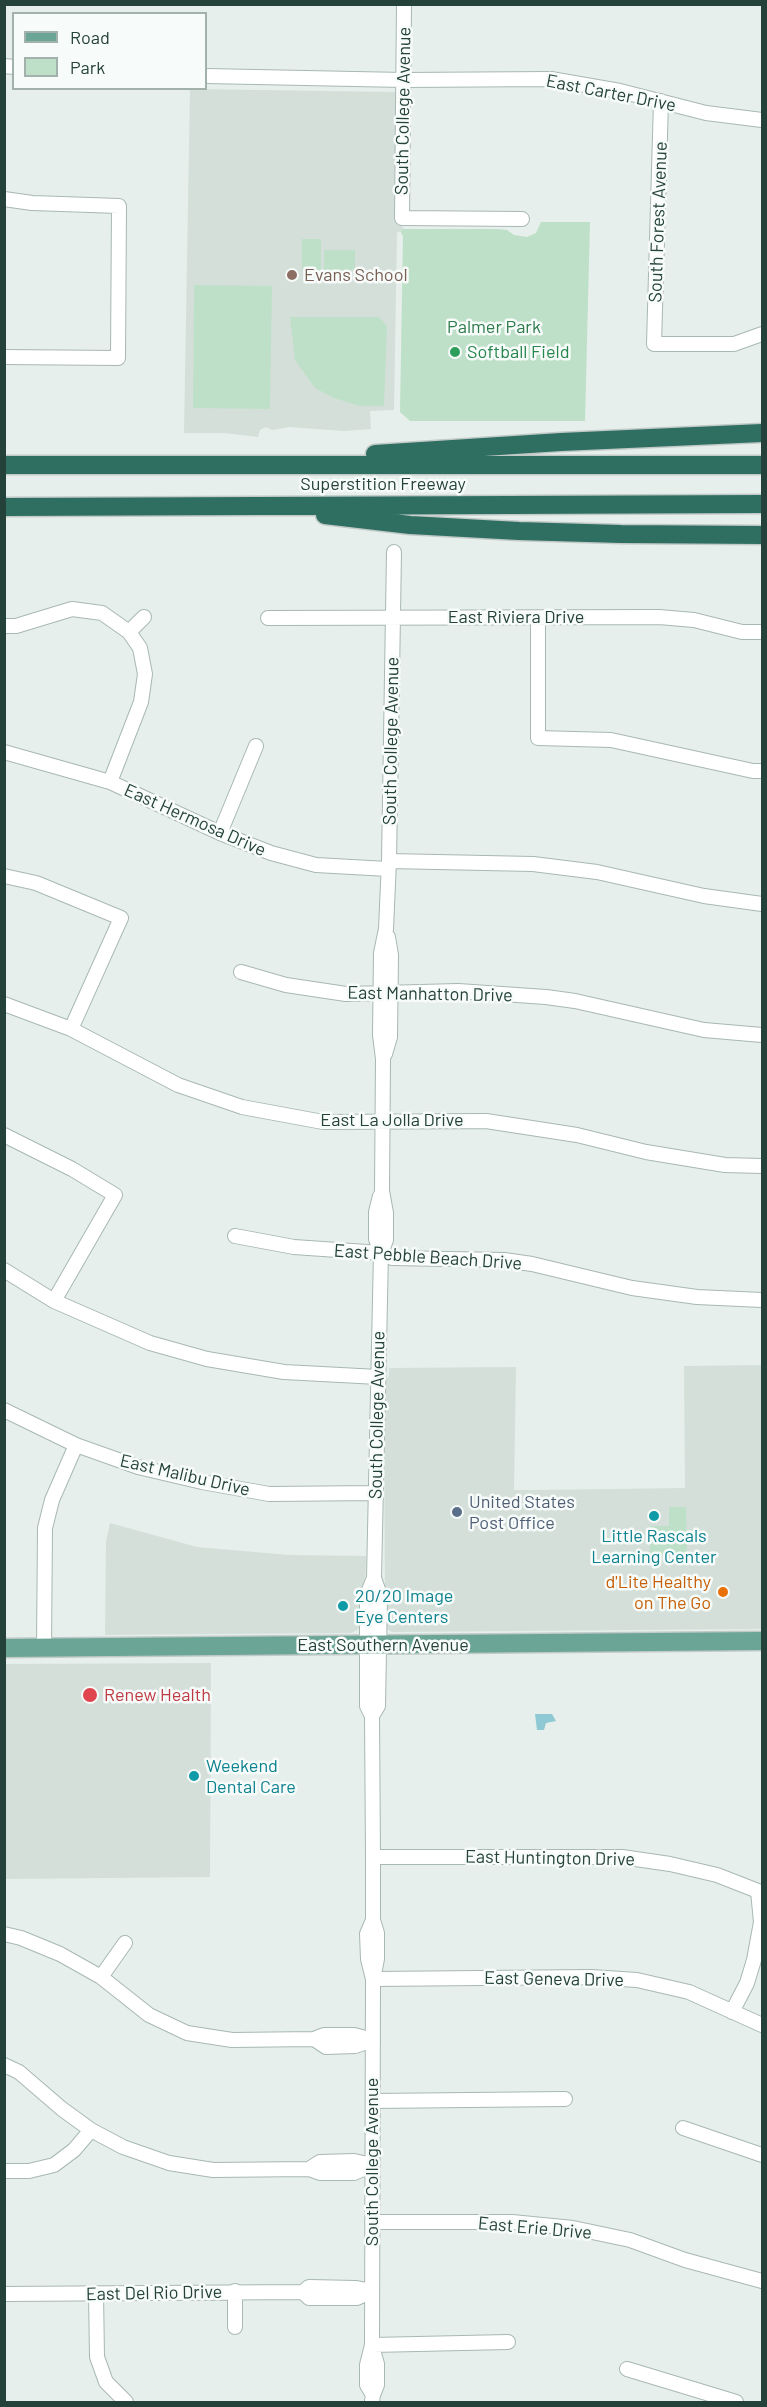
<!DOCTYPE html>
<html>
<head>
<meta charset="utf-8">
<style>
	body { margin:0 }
	#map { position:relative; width:767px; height:2407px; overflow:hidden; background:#e6efeb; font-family:Barlow,sans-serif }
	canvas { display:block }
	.frame { position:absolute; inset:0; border:6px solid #24423a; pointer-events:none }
	.legend { position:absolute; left:12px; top:12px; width:195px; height:78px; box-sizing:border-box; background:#f7fbf9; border:2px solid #a3b1ad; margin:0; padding:8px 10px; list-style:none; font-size:18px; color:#24423a }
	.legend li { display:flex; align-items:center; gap:12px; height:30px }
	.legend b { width:30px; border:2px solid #a3b1ad }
</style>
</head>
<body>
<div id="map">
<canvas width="767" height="2407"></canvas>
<div class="frame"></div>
<ul class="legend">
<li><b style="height:8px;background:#6aa596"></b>Road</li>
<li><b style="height:16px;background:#bfe0c8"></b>Park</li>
</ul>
</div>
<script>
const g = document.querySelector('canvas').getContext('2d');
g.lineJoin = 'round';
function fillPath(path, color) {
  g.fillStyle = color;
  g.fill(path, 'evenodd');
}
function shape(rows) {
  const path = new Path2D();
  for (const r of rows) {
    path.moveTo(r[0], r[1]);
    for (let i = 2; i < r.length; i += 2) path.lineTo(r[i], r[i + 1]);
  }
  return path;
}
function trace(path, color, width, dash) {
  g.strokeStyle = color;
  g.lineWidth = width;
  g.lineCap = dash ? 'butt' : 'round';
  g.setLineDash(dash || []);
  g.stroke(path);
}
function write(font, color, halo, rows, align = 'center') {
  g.font = font + ' Barlow,sans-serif';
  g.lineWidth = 5;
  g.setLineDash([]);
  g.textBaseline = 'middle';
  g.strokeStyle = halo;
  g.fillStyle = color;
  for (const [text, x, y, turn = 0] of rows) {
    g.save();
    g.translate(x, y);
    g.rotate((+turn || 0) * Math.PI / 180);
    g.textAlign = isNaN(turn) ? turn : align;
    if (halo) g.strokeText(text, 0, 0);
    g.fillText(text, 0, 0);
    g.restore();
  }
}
fillPath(shape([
	[190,89,396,92,394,214,404,229,397,233,394,410,370,411,371,429,343,431,289,427,272,430,266,427,260,430,258,437,224,433,184,433],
	[762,1365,762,1629,392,1632,387,1629,385,1624,384,1381,389,1376,389,1368,516,1367,514,1490,536,1490,685,1488,684,1366],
	[110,1523,197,1547,289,1555,366,1556,364,1622,361,1628,351,1633,105,1635,106,1542],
	[211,1663,210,1877,5,1879,5,1664]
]), '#d4dfda');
fillPath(shape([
	[541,222,590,222,585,421,410,421,400,412,403,236,400,231,404,229,498,229,507,230,514,235,527,237,536,233],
	[302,239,321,239,321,270,302,270],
	[324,250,355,250,355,270,324,270],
	[194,285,272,286,270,409,193,408],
	[290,317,379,317,387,326,384,406,360,406,334,398,315,388,295,360],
	[669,1507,686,1507,687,1555,650,1556,650,1526,669,1526]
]), '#bfe0c8');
fillPath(shape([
	[535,1714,552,1714,556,1721,546,1723,544,1730,537,1730]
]), '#8ec9d4');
const minor = shape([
	[404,4,402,218,522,219],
	[4,66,14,67],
	[206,76,404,80,551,79,620,91,706,113,762,120],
	[661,101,654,344,734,344,762,334],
	[4,199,32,203,119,206,118,358,4,357],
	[268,618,659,617,694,620,742,632,762,632],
	[538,618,538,738,611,740,753,771,762,771],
	[4,626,16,626,72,609,102,613,129,632,140,648,145,674,141,702,110,782],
	[129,632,144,617],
	[4,752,110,782,220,833,271,853,316,865,388,869],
	[220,833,256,746],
	[389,861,533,864,597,872,704,896,762,904],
	[4,876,36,883,121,918,71,1029],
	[241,972,286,985,346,994,458,991,546,997,575,1001,704,1030,762,1035],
	[4,1004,71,1029,178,1085,242,1107,323,1122,486,1121,577,1135,646,1152,725,1165,762,1166],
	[385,1054,390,1037,391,955,388,937],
	[4,1135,72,1169,115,1195,54,1301],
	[380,1196,376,1212,376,1239,381,1253],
	[235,1236,294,1247,381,1253,392,1258,504,1260,532,1264,632,1288,697,1297,762,1300],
	[4,1270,54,1301,150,1343,207,1359,284,1372,378,1377],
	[4,1410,76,1445,138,1467,202,1482,269,1494,375,1493],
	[44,1647,45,1528,52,1500,76,1445],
	[372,1716,378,1706,380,1595,374,1578],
	[373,1857,622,1857,670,1864,717,1875,758,1891,761,1922,754,1960,747,1983,732,2012],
	[373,1920,377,1933,377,1959,373,1979,372,2345,367,2365,367,2385,373,2395],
	[4,1934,21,1938,60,1954,101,1977,149,2015,187,2033,232,2040,314,2039,324,2035,354,2035,373,2040],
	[101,1977,125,1943],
	[373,1979,368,1959,367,1934,373,1920,373,1857,372,1716,367,1706,367,1595,374,1578,381,1253,386,1240,386,1213,382,1191,383,1059,380,1035,381,953,386,929,389,861,394,552],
	[373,1979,591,1977,637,1980,689,1992,762,2025],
	[314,2039,326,2047,355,2046,373,2040],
	[4,2065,19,2072,62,2109,91,2130,123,2147,169,2163,213,2170,309,2169,320,2173,354,2173,372,2165],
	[373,2101,565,2099],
	[683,2128,762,2155],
	[309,2169,320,2162,354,2161,372,2165],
	[4,2171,29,2171,54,2165,74,2150,91,2130],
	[372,2222,512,2222,573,2228,630,2240,685,2260,762,2281],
	[235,2291,235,2327],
	[303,2292,309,2298,357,2298,372,2291],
	[96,2293,97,2357,106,2382,126,2402],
	[4,2294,303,2292,309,2287,355,2288,372,2291],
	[372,2345,508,2342],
	[372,2347,377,2364,377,2385,373,2395,372,2401],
	[627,2369,736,2402]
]);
const major = shape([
	[4,1648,762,1641]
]);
const highway = shape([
	[375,454,561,442,762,433],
	[4,465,762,465],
	[4,507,762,504],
	[325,515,410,525,519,531,621,534,762,535]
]);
trace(minor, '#a8b8b2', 16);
trace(major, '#c2cac8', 21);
trace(highway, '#c2cac8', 21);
trace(minor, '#fff', 14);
trace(major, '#6aa596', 18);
trace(highway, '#2f6f62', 18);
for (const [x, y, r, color] of [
	[292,275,6,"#8d6e63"],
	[455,352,6,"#2e9e5b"],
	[457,1512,6,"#5c6f8a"],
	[654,1516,6,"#0f9aa8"],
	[723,1592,6,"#e8710a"],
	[343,1606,6,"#0f9aa8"],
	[90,1695,8,"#e0444e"],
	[194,1776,6,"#0f9aa8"]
]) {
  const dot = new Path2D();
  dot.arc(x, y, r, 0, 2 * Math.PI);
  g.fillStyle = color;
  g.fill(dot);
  trace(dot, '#f7fbf9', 2);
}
write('18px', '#24423a', '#f7fbf9', [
	["East Carter Drive",611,93,11],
	["South College Avenue",403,111,-89],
	["South Forest Avenue",658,222,-88],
	["Superstition Freeway",383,484],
	["East Riviera Drive",516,617],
	["South College Avenue",391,741,-89],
	["East Hermosa Drive",195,820,24],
	["East Manhatton Drive",430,994,1],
	["East La Jolla Drive",392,1120],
	["East Pebble Beach Drive",428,1257,4],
	["South College Avenue",377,1415,-89],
	["East Malibu Drive",185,1475,13],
	["East Southern Avenue",383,1645],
	["East Huntington Drive",550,1858,1],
	["East Geneva Drive",554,1979,1],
	["South College Avenue",372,2162,-90],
	["East Erie Drive",535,2228,5],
	["East Del Rio Drive",154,2293,-1]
]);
write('18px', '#785e54', '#f7fbf9', [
	["Evans School",304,275]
], 'left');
write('18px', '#2d7a4b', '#f7fbf9', [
	["Palmer Park",494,327]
]);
write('18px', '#27864d', '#f7fbf9', [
	["Softball Field",467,352]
], 'left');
write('18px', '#4e5e75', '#f7fbf9', [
	["United States",469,1502],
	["Post Office",469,1523]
], 'left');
write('18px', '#0d838f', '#f7fbf9', [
	["Little Rascals",654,1536,"center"],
	["Learning Center",654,1557,"center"],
	["20/20 Image",355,1596],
	["Eye Centers",355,1617],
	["Weekend",206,1766],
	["Dental Care",206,1787]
], 'left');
write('18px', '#c56008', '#f7fbf9', [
	["d'Lite Healthy",711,1582],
	["on The Go",711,1603]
], 'right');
write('18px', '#be3a42', '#f7fbf9', [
	["Renew Health",104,1695]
], 'left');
</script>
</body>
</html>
